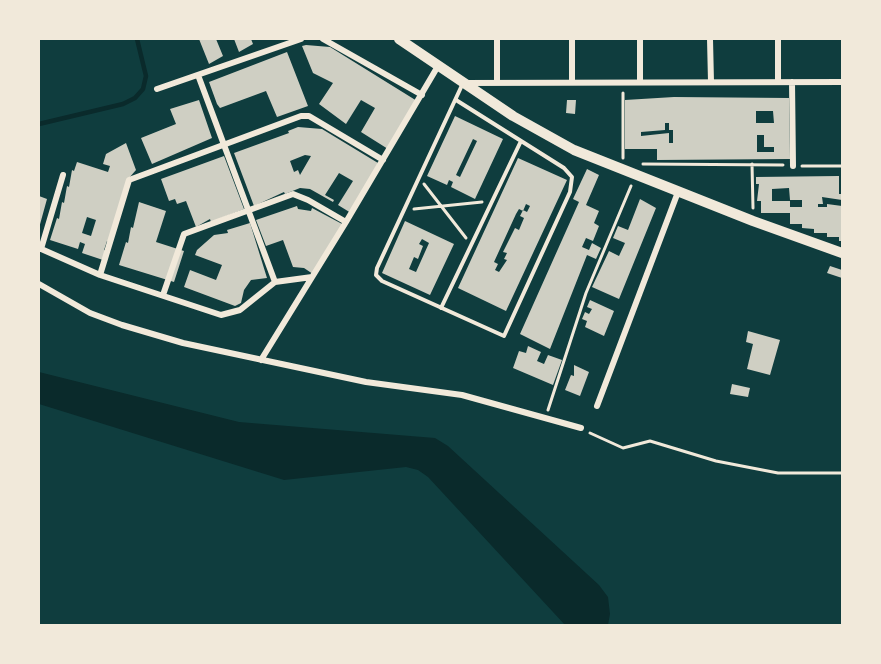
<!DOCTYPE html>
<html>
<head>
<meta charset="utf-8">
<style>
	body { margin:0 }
	#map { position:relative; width:881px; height:664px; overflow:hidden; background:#0f3d3e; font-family:"Sofia Sans Condensed",sans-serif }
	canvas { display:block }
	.frame { position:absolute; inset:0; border:40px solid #f1e9da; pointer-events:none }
</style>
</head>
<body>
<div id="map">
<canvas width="881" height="664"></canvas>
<div class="frame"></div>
</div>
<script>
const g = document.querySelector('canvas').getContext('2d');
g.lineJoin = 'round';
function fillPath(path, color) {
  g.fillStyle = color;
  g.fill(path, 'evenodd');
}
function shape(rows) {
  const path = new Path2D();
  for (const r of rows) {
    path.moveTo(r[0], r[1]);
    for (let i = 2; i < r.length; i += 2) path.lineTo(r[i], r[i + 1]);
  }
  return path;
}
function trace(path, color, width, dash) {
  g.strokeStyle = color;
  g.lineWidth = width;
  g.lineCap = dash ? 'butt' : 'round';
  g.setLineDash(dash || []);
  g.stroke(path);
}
fillPath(shape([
	[39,372,239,422,435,438,448,446,599,585,608,597,610,614,608,625,565,625,428,477,418,470,406,467,284,480,39,404]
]), '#0a2a2b');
trace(shape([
	[39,124,123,104,135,98,143,89,146,76,137,39]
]), '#0a2a2b', 4.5);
fillPath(shape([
	[199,39,216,39,223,56,209,64],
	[234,39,251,39,253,44,239,52],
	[306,45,330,47,417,101,388,149,361,132,375,108,361,100,346,124,319,104,333,83,313,73,302,46],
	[287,52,308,106,277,117,266,91,220,108,217,104,209,82],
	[674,97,789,98,790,159,657,160,657,149,625,149,625,100],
	[756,111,773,111,774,123,756,123],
	[665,123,669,123,669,130,673,130,673,143,669,143,669,133,641,136,641,132,665,130],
	[757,135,764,135,764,147,774,147,774,152,757,152],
	[199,100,212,138,152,164,141,138,176,124,170,109],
	[567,100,576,100,575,114,566,113],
	[455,116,503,139,475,199,451,187,453,182,449,180,447,185,427,176],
	[473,139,477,141,460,177,456,175],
	[298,127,322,129,378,163,351,213,338,205,353,181,339,173,325,195,334,200,333,202,310,189,300,188,285,194,284,192,254,206,234,153,289,133,288,131],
	[305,155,311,156,300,175,298,170,294,172,290,161],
	[126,143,136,170,129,178,109,241,107,241,104,250,106,251,103,260,82,253,85,244,80,242,78,249,50,240,57,218,59,219,62,202,64,203,67,186,69,187,72,170,74,171,77,162,108,172,110,166,103,164,106,154],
	[87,217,96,220,91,236,82,233],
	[224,156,244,209,211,222,210,219,196,227,186,201,177,204,175,199,169,201,161,179],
	[518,158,567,180,506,311,458,288],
	[526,204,530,206,527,212,523,210,520,216,524,218,519,230,515,228,503,252,507,253,504,259,507,260,499,272,495,270,498,264,494,262,516,214,519,209,523,211],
	[587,169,599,175,586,205,599,211,594,223,599,226,593,241,586,238,582,247,589,250,592,243,601,248,596,259,587,255,550,349,520,334,579,202,573,199],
	[839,176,839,194,842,194,842,200,822,197,823,204,818,204,818,207,827,207,827,204,842,206,842,241,839,241,839,237,827,237,827,233,814,233,814,229,802,228,802,224,790,224,790,213,761,213,761,201,757,201,759,184,756,184,756,177],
	[789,188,790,200,802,200,802,207,790,207,790,201,772,201,772,189],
	[39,196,47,199,39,228],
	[640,199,656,208,619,299,592,287,609,251,619,256,625,243,613,238,618,226,628,230],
	[139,202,166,211,156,242,184,251,174,282,119,265,126,242,128,243,131,227,133,228],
	[297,206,298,209,311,211,312,208,344,225,313,274,304,268,293,267,283,240,266,246,256,220],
	[405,221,454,244,430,295,382,273],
	[422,239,429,243,416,272,409,269,414,257,418,259,423,246,419,244],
	[250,223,267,278,251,280,244,290,241,303,235,306,184,287,190,270,216,280,222,265,195,255,197,250,214,235,228,233,227,230],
	[830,266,842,270,842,278,827,273],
	[590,300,614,311,604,336,585,327,587,321,582,319,585,312,589,314,592,309,587,307],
	[748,331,780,340,770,375,747,369,753,344,746,342],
	[528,346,541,352,537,361,544,364,548,355,562,360,553,385,513,368,519,351,526,353],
	[574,365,589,372,580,396,565,390,571,375,574,376],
	[732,384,750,388,748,397,730,394]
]), '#cfcfc3');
trace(shape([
	[623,93,623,158],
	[643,164,783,165],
	[752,164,753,208],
	[802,166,842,166],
	[424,184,466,238],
	[414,209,482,202],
	[548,410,586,293,631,186],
	[590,433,623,448,650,441,716,461,778,473,842,473]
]), '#f1e9da', 3);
trace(shape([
	[456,100,564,168,572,177,570,192,504,336,382,281,376,275,377,268,463,83],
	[441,308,521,141]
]), '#f1e9da', 4);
trace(shape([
	[323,39,422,95],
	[497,39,497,82],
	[640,39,640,82],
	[710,39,711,82],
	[778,39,778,82],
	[198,75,275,282],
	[572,82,572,39],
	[792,82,793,166],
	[465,83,842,82],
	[157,89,301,39],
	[39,248,100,275,221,315,240,310,275,282,312,277],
	[41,249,63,175],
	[100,275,129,180,301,116,309,116,383,160],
	[39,284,90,313,122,325,183,343,366,382,462,395,581,428],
	[163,295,184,234,293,194,308,200,346,222],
	[261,360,346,222,438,66],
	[597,406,678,192]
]), '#f1e9da', 6);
trace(shape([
	[399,39,513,116,574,150,753,221,842,253]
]), '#f1e9da', 10);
</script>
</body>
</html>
